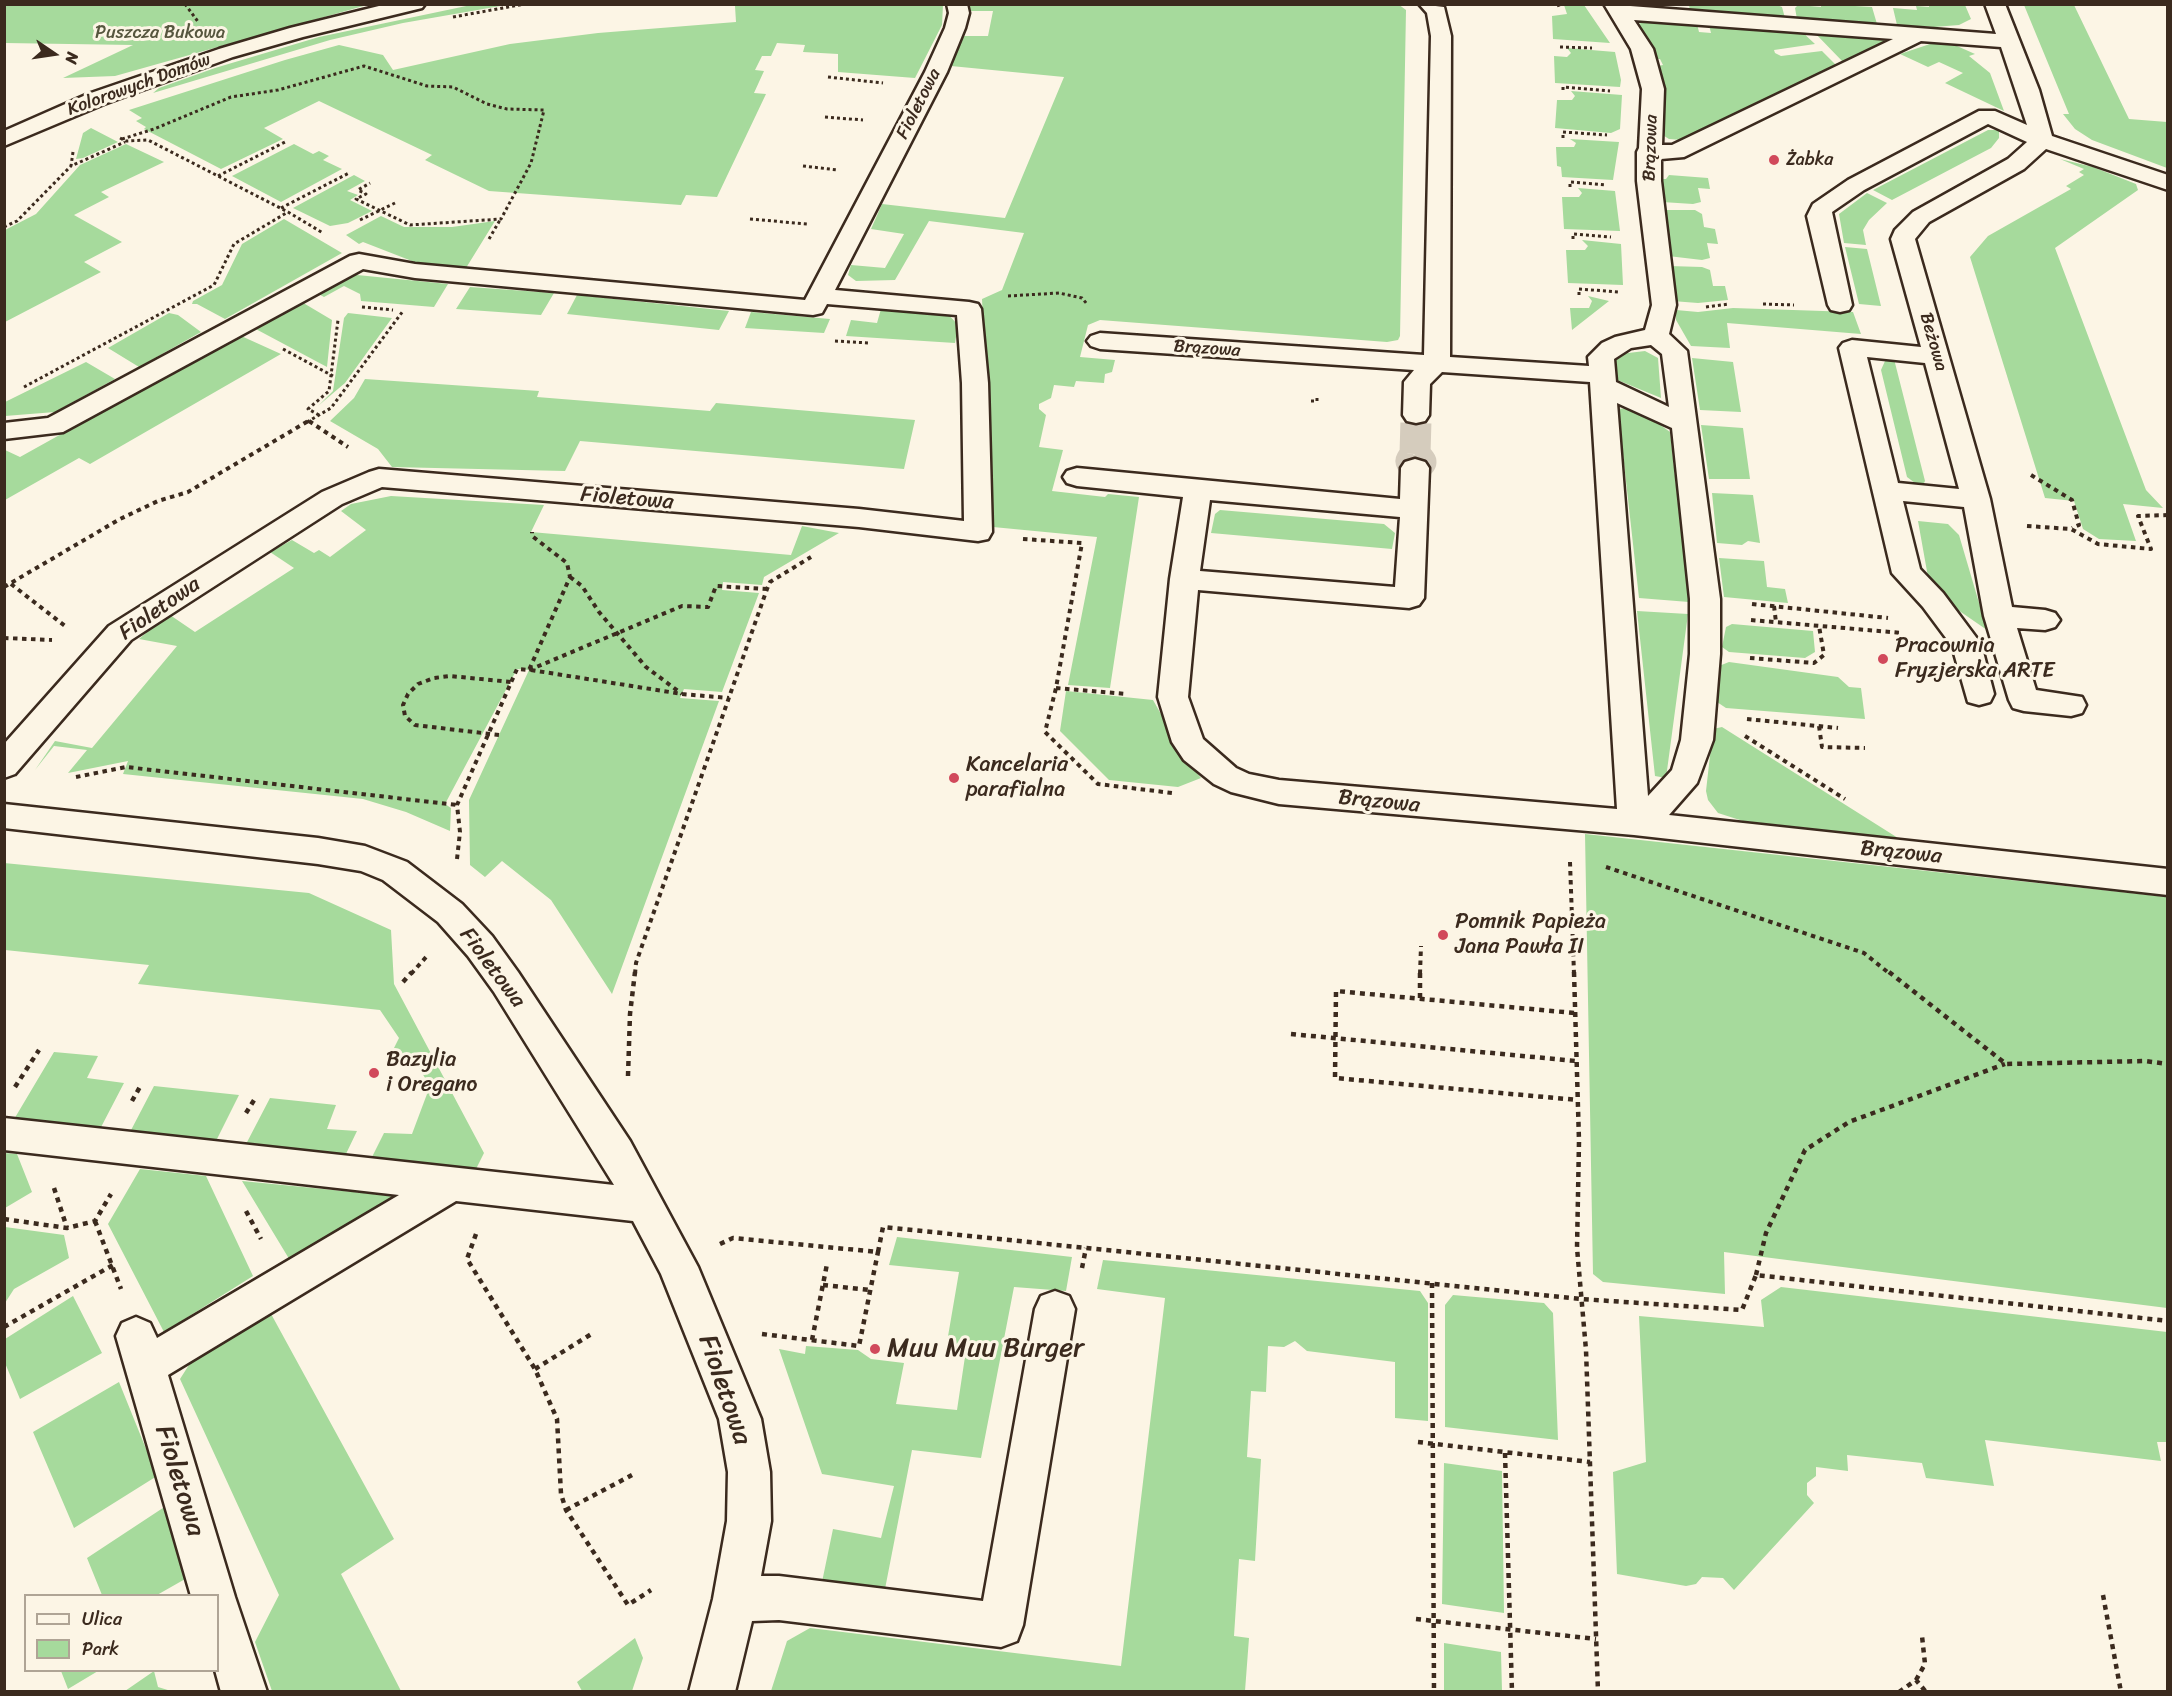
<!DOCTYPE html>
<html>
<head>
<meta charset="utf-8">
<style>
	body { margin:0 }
	#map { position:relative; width:2172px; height:1696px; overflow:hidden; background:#fcf5e5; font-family:Sriracha,sans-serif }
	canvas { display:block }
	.frame { position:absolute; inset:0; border:6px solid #3b2a1e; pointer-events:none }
	.legend { position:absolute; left:24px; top:1594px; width:195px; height:78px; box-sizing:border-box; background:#fcf5e5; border:2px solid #afa495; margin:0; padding:8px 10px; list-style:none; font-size:18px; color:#3b2a1e }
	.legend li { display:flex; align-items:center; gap:12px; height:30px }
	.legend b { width:30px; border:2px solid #afa495 }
	.north { position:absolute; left:24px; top:24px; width:60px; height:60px; -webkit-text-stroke:4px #fcf5e5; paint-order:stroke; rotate:103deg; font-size:16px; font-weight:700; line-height:24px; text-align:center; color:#3b2a1e }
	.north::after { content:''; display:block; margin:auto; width:21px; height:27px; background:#3b2a1e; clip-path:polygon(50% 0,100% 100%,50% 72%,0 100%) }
</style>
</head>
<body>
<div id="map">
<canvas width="2172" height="1696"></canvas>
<div class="frame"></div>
<ul class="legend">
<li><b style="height:8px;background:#fcf5e5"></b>Ulica</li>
<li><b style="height:16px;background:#a6da9c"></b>Park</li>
</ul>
<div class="north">N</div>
</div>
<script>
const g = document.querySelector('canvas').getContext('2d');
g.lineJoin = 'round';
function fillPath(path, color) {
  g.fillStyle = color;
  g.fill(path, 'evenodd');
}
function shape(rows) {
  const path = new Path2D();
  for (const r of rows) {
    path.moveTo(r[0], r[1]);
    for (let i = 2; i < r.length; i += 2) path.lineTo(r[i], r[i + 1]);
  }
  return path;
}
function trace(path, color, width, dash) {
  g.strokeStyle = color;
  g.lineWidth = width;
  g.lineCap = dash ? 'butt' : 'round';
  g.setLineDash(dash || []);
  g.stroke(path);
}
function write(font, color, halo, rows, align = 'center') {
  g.font = font + ' Sriracha,sans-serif';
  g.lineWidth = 6;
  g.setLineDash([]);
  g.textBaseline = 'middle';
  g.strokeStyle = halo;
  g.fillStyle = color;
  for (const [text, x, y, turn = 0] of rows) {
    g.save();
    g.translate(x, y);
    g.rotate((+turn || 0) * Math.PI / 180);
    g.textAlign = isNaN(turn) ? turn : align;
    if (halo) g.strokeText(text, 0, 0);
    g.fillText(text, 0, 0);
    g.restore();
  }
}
fillPath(shape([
	[5,4,367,4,367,5,115,76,63,78,133,45,5,43],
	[1398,4,1406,10,1400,336,1398,340,1387,342,1100,320,1088,325,1080,357,1115,360,1112,372,1105,374,1104,383,1076,381,1074,387,1054,385,1051,398,1039,404,1039,409,1046,415,1039,447,1063,450,1052,491,1105,497,1108,494,1139,497,1110,688,1068,685,1097,537,993,527,982,299,1002,290,1024,233,929,221,895,280,856,281,848,275,851,265,885,268,904,234,871,229,882,204,1005,218,1064,77,951,66,963,36,988,36,993,11,968,11,967,5],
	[1821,4,1872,7,1877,24,1797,19,1795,8,1798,5,1821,7],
	[471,5,506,5,403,23,330,40,153,93,159,88,215,68,319,37],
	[755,5,943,5,942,25,915,78,838,72,838,54,803,52,805,45,777,43,771,56,762,56,755,70,764,71,754,93,766,94,717,197,686,195,681,205,489,191,425,160,432,155,319,101,264,128,283,139,221,169,144,129,146,127,136,121,142,118,129,110,285,60,339,45,383,55,393,70,510,44,598,33,736,22,735,6],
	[1564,5,1584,5,1610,43,1553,39,1552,16,1567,14],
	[1689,5,1777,5,1782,7,1785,18,1696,13,1690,11],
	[1929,5,1965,5,1971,19,1959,25,1934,27,1897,25,1893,8,1917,10,1916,6,1929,7],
	[2024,5,2074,5,2129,119,2167,122,2167,168,2092,140,2075,129,2063,114,2069,114],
	[1648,21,1697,24,1699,32,1711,33,1709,25,1801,31,1815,44,1774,50,1775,53,1781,56,1822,51,1836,65,1682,140,1669,139,1661,134,1664,106,1658,66,1663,65,1660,59,1655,59,1638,24],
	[1813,31,1888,38,1889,40,1843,62],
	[1933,43,1957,46,1975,54,1969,56,1990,73,2004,111,1945,83,1963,73,1939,62,1928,67,1900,54],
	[1567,48,1615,52,1621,80,1620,87,1555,83,1554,56,1567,57,1571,53],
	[1571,91,1622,95,1620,129,1611,133,1555,128,1557,100,1572,100,1575,96],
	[91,128,118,142,83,158,76,159,83,133],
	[1988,130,1999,130,1999,138,1991,148,1892,200,1873,190],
	[1570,139,1619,142,1613,180,1562,177,1561,167,1557,166,1556,147,1574,147,1576,143],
	[126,144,164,162,101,192,109,197,74,215,122,242,84,262,101,272,5,322,5,230,36,214,80,165],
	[294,144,313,154,319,151,329,156,323,160,342,169,281,202,232,176],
	[2060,159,2093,167,2136,184,2138,190,2055,248,2146,490,2163,508,2123,504,2136,541,2099,539,2083,529,2074,501,2045,498,1970,257,1988,236,2071,189,2066,186,2084,175,2079,172,2084,169],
	[354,175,365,181,347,191,358,195,350,200,372,211,348,223,330,226,293,208],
	[1669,175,1708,178,1710,189,1698,188,1701,202,1693,204,1662,202,1659,179,1666,179],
	[1578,188,1615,191,1620,231,1564,229,1562,197,1579,197,1582,193],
	[1867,193,1887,203,1869,220,1863,230,1866,245,1844,243,1839,214],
	[1663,210,1695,210,1702,214,1704,227,1715,229,1718,244,1707,243,1710,258,1702,260,1668,256],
	[381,216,404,227,452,227,495,221,466,268,417,263,363,242,359,244,346,235],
	[284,219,342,253,225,319,197,304,192,304,193,301,222,285,242,244],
	[1582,240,1621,244,1623,285,1568,283,1566,250,1585,250,1588,246],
	[1845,247,1867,249,1881,306,1859,304],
	[1669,266,1702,267,1710,270,1713,286,1725,286,1728,300,1698,303,1672,301],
	[347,274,448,284,434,307,361,301,360,294,344,286,324,297,315,292],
	[470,287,554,293,541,315,456,309],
	[577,295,729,311,719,330,567,314],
	[1588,296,1609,301,1572,330,1570,308,1589,308,1592,301],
	[300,301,332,320,327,367,252,327],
	[1733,308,1853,312,1861,334,1727,323,1730,348,1691,346,1676,320,1676,310,1698,312],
	[881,309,948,314,958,325,955,343,846,336,851,320,877,323],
	[751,312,830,319,824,333,745,328],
	[169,313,178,315,201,332,139,367,108,348],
	[348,313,392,318,345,383,318,406,333,391,344,318],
	[239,335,281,354,90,464,79,458,5,500,5,450,20,457],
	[1645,351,1658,358,1661,398,1615,379,1616,359,1620,354],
	[1692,358,1733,362,1741,412,1700,410],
	[1894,359,1925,481,1924,483,1915,483,1907,477,1881,370,1885,361],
	[86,362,115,379,55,412,5,416,5,402],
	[365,379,539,391,537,397,710,411,716,403,915,420,904,469,580,441,565,471,392,467,378,449,330,421,354,398],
	[1627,408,1655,421,1670,432,1689,602,1639,598,1618,409],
	[1701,425,1743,428,1750,479,1709,479],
	[1712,493,1753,495,1760,543,1748,541,1742,545,1717,543],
	[391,496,544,505,531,532,791,555,802,526,839,533,764,577,762,585,723,582,722,590,759,593,722,692,684,689,680,698,719,701,612,994,551,900,502,861,485,877,470,865,469,800,529,670,517,669,445,804,451,808,450,831,406,812,363,799,123,774,128,761,68,773,87,750,54,746,35,770,55,741,92,748,177,646,139,639,154,626,170,615,195,632,294,568,270,552,292,540,314,553,319,550,330,557,366,530,341,511,351,504],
	[1220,510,1384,524,1395,533,1392,549,1211,533,1215,514],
	[1918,521,1948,524,1959,535,1987,630,1942,599,1928,577],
	[1719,558,1764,561,1767,587,1785,589,1788,603,1724,597],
	[1637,611,1688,614,1666,778,1655,776],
	[1732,624,1813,631,1815,652,1805,658,1729,652,1722,647,1726,627],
	[1729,662,1838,677,1849,687,1861,688,1865,719,1726,708,1717,702,1719,666],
	[1066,691,1153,700,1166,723,1174,745,1201,778,1178,787,1109,780,1060,731],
	[1722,727,1898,838,1743,821,1718,813,1708,800,1706,791,1713,729],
	[1585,834,2167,897,2167,1308,1724,1252,1725,1294,1603,1282,1593,1274],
	[4,863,309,893,391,930,394,984,484,1153,475,1171,370,1161,384,1133,412,1134,430,1086,414,1060,388,1060,399,1038,380,1010,138,984,149,965,5,950],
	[54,1052,98,1056,87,1078,124,1083,99,1131,13,1121],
	[154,1086,239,1095,215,1143,129,1134],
	[270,1098,336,1105,327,1129,357,1131,344,1158,245,1146],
	[4,1153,17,1154,32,1192,5,1208],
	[140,1169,206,1176,253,1276,164,1332,108,1224],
	[242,1181,394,1196,291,1262],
	[5,1227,64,1235,69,1258,14,1289,5,1303],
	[897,1237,1072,1257,1066,1291,1014,1287,981,1458,912,1450,885,1589,822,1582,833,1529,881,1538,894,1486,822,1474,779,1349,805,1354,806,1346,858,1350,871,1359,904,1363,896,1404,957,1410,966,1350,946,1348,959,1272,889,1265],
	[1103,1260,1420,1291,1428,1303,1428,1421,1395,1418,1395,1362,1307,1351,1295,1341,1284,1347,1268,1346,1266,1392,1251,1391,1247,1457,1261,1459,1255,1561,1239,1559,1234,1636,1249,1638,1245,1691,771,1691,787,1641,810,1628,1121,1666,1165,1298,1097,1289],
	[1781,1287,2167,1332,2167,1442,2157,1442,2161,1461,1985,1440,1994,1486,1926,1478,1922,1463,1847,1455,1848,1471,1816,1467,1816,1476,1807,1483,1807,1495,1814,1503,1734,1590,1723,1578,1702,1577,1696,1584,1686,1586,1617,1574,1613,1472,1646,1462,1639,1316,1764,1327,1761,1300],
	[1453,1295,1544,1303,1553,1313,1558,1440,1445,1427,1445,1305],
	[73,1296,102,1353,20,1399,5,1363,5,1339],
	[270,1312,394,1539,341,1574,401,1691,272,1691,255,1642,279,1595,180,1379,194,1357],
	[119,1382,157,1476,74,1528,33,1432],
	[1444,1463,1502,1471,1504,1613,1442,1604],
	[172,1502,201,1570,157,1595,102,1595,87,1558],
	[635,1638,643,1658,632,1691,582,1691,577,1682],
	[1444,1643,1501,1652,1502,1691,1444,1691],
	[61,1671,98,1671,68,1689],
	[154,1671,158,1687,171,1691,125,1691]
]), '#a6da9c');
trace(shape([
	[1416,422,1416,415]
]), '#d5ccbd', 23, [23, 11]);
trace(shape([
	[1415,454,1421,462,1415,468,1411,461,1415,454],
	[1415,454,1416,420]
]), '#d5ccbd', 31, [31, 15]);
const street = shape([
	[947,4,967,4,969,13,965,28,947,72,835,290,969,302,978,304,981,309,988,383,992,532,988,539,978,541,859,527,382,487,342,504,131,640,15,774,4,778,4,744,109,626,322,492,369,472,379,469,859,509,964,521,962,383,957,315,827,304,822,313,813,315,415,278,363,269,63,432,4,439,4,423,48,418,350,256,359,254,415,264,805,300,925,72,945,28,949,13,947,4],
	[1419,4,1444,7,1451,36,1450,357,1589,366,1588,357,1602,343,1615,337,1645,330,1652,305,1637,181,1637,152,1639,148,1642,89,1631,49,1604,4,1996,34,1985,4,2005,4,2039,90,2052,136,2168,175,2168,190,2046,149,2024,169,1929,222,1915,239,1990,499,2012,607,2045,610,2055,613,2060,620,2055,627,2045,630,2017,628,2036,690,2082,697,2086,705,2082,713,2071,716,2024,711,2013,708,2009,700,1984,616,1964,507,1903,501,1920,569,1943,593,1981,644,1994,694,1990,702,1979,705,1968,702,1952,646,1923,607,1892,573,1839,348,1843,343,1852,340,1921,347,1891,239,1895,230,1913,212,2008,159,2027,142,1988,124,1864,190,1832,212,1852,305,1849,310,1840,312,1831,310,1828,305,1807,216,1813,204,1848,180,1979,111,1995,111,2027,125,2001,47,1921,41,1684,157,1661,159,1661,181,1676,305,1669,334,1687,351,1720,599,1720,654,1713,740,1697,783,1669,815,2168,869,2168,895,1634,835,1279,804,1231,792,1214,784,1184,760,1172,742,1158,697,1170,579,1183,497,1077,486,1067,483,1063,477,1067,471,1077,468,1400,499,1401,468,1405,462,1415,459,1425,462,1429,468,1424,598,1419,605,1409,608,1198,590,1188,697,1203,739,1236,768,1249,774,1279,780,1617,809,1590,382,1442,372,1430,384,1429,415,1425,421,1416,423,1407,421,1403,415,1404,382,1414,370,1100,349,1091,346,1087,341,1091,336,1100,333,1424,355,1431,36,1427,13,1419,4],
	[1634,20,1893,39,1672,145,1662,145,1664,89,1653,49,1634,20],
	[1651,345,1662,354,1669,407,1616,382,1614,359,1631,348,1651,345],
	[1867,357,1925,363,1959,489,1898,483,1867,357],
	[1617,403,1672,428,1690,599,1690,654,1681,740,1672,770,1648,796,1617,403],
	[1210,500,1400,517,1395,587,1200,571,1210,500],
	[4,804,318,838,365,846,407,862,462,904,492,936,518,972,630,1141,698,1267,761,1419,770,1472,771,1521,761,1576,779,1576,983,1601,1035,1309,1041,1296,1055,1291,1069,1296,1075,1309,1023,1625,1017,1641,1001,1647,779,1620,752,1621,735,1692,689,1692,713,1599,727,1521,728,1472,719,1419,661,1274,633,1221,456,1201,168,1375,235,1597,267,1692,221,1692,215,1670,218,1670,218,1596,191,1596,116,1336,122,1323,136,1317,150,1323,157,1338,399,1195,4,1150,4,1118,614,1185,494,992,468,956,438,922,383,880,361,871,318,864,4,828,4,804]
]);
const secondary = shape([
	[387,4,425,4,422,8,303,37,233,57,104,104,4,146,4,131,88,94,219,49,290,28,387,4]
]);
trace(street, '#3b2a1e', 5);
trace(secondary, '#3b2a1e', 5);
trace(shape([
	[185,4,199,23],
	[1558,4,1559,7],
	[453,17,525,4],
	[1560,47,1592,48],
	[828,77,883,83],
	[1563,90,1563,87,1610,91],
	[825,117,863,120],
	[120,138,126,141,148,140,288,212,323,233],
	[1563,138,1563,132,1607,135],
	[122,139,154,129,231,97,278,90,364,66,427,86,453,87,487,104,507,109,544,110,531,163,501,219,410,225,356,199,366,194,358,190,370,183],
	[73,152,71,166,125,142],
	[803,166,838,170],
	[218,176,287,141],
	[1570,187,1570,182,1606,185],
	[281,208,349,173],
	[750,219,807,224],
	[360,220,395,203],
	[4,227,17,221,71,166],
	[489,239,500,220],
	[1573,239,1573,234,1611,237],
	[1579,295,1579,289,1619,292],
	[1008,296,1059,293,1082,298,1087,304],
	[1763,304,1794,305],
	[362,307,393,310],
	[1706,307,1729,304],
	[835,341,869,343],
	[283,349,333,376],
	[24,387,214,285,234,244,288,212],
	[1311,401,1317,401,1317,395],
	[319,415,308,409,329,391,338,320],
	[307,422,331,408,403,311]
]), '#3b2a1e', 3, [3, 3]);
trace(shape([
	[309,421,348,447],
	[2031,475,2072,500,2079,525,2072,528],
	[2027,526,2071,529,2098,544,2151,549,2138,516,2168,515],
	[1023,539,1082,543,1056,688,1045,732,1098,784,1172,793],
	[570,577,582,586,599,612,646,667,682,694],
	[11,584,65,626],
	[4,587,120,519,158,501,188,492,310,420],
	[1752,604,1888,618],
	[1774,606,1776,622],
	[1751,620,1902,633],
	[4,638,52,640],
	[1750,658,1814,663,1824,655,1819,626],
	[529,670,682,606,708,607,716,586,767,589],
	[531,670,682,694,729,698],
	[1056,688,1127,694],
	[1747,719,1838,728],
	[1819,726,1822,747,1865,748],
	[499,735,415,725,405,716,403,705,408,694,418,684,434,678,450,676,511,682],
	[1745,736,1845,799],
	[76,777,126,767,457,805],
	[457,859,460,832,457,805,517,669,529,670,570,577,567,563,532,536,532,532],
	[1570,862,1574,974],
	[1606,867,1864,953,1890,974],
	[411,974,427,956],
	[635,974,636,963,767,589,770,582,811,557],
	[1420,974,1421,946]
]), '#3b2a1e', 4, [4.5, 4.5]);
trace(shape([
	[1574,972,1579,1141,1577,1248,1586,1350,1598,1692],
	[1889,972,2006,1064,2145,1061,2168,1064],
	[403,982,412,972],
	[1420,998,1420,972],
	[1574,1013,1336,991,1335,1078,1578,1100],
	[1291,1034,1576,1061],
	[628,1076,630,1014,635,972],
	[15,1087,39,1050],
	[132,1101,141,1085],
	[246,1113,256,1097],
	[54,1188,67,1228],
	[246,1211,261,1239],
	[4,1219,67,1228,95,1221,111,1194],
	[95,1221,121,1289],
	[476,1234,467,1259,535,1369,557,1419,561,1494,566,1510,628,1605,651,1590],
	[720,1244,733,1238,878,1252,883,1227,1581,1299,1742,1310,1756,1275,2168,1321],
	[1082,1268,1086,1248],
	[1756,1275,1766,1233,1805,1150,1849,1122,2005,1064],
	[1432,1283,1434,1692],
	[823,1285,870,1290],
	[4,1327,113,1265],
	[762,1334,859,1346,878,1252],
	[812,1340,827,1264],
	[535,1369,593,1333],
	[1418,1442,1590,1462],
	[1505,1453,1512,1692],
	[566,1510,632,1475],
	[2103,1595,2121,1692],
	[1416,1619,1596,1639],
	[1916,1680,1925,1664,1922,1636],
	[1899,1692,1916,1680,1926,1692]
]), '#3b2a1e', 4.5, [5, 5]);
fillPath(street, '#fcf5e5');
fillPath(secondary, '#fcf5e5');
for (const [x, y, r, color] of [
	[1774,160,6,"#d1495b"],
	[1883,659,6,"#d1495b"],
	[954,778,6,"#d1495b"],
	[1443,935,6,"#d1495b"],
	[374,1073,6,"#d1495b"],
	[875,1349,6,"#d1495b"]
]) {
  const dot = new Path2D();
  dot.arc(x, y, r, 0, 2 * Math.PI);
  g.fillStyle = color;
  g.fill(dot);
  trace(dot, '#fcf5e5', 2);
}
write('18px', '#56563e', '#fcf5e5', [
	["Puszcza Bukowa",160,33]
]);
write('18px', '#3b2a1e', '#fcf5e5', [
	["Kolorowych Domów",139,85,-20],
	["Fioletowa",919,104,-63],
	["Brązowa",1651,148,-88],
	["Beżowa",1933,342,74],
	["Brązowa",1207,349,4]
]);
write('18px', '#3b2a1e', '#fcf5e5', [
	["Żabka",1786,160]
], 'left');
write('22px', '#3b2a1e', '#fcf5e5', [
	["Fioletowa",627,499,5],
	["Fioletowa",160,609,-35],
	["Brązowa",1379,802,6],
	["Brązowa",1901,853,6],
	["Fioletowa",492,968,53]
]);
write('22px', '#3b2a1e', '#fcf5e5', [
	["Pracownia",1895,646],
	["Fryzjerska ARTE",1895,671],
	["Kancelaria",966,765],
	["parafialna",966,790],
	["Pomnik Papieża",1455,922],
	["Jana Pawła II",1455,947],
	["Bazylia",386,1060],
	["i Oregano",386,1085]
], 'left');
write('27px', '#3b2a1e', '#fcf5e5', [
	["Muu Muu Burger",887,1349]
], 'left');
write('27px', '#3b2a1e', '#fcf5e5', [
	["Fioletowa",724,1390,71],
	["Fioletowa",179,1481,73]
]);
</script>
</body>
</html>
